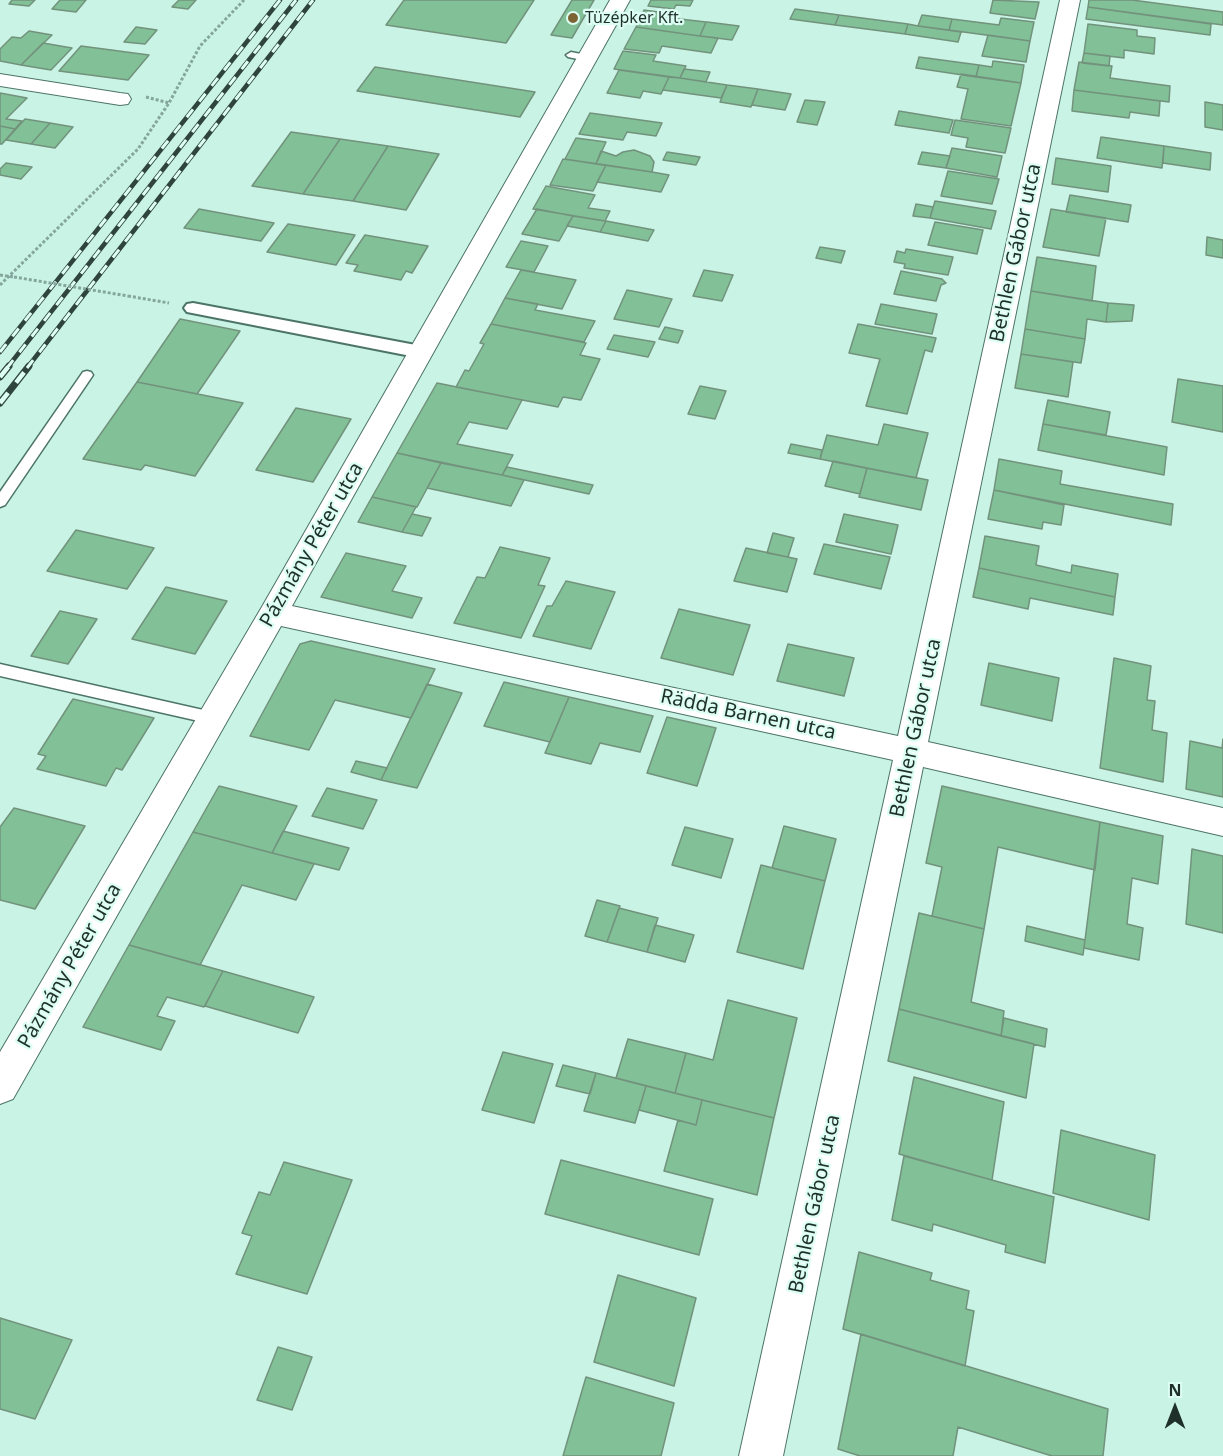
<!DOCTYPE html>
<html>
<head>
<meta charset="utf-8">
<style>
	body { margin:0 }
	#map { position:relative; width:1223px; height:1456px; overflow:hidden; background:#c8f3e5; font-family:"Noto Sans",sans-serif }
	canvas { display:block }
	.north { position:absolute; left:1145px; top:1378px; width:60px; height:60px; -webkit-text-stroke:4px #dcfef3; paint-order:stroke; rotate:0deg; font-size:16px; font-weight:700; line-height:24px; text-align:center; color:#1f302b }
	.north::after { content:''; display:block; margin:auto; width:21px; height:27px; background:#1f302b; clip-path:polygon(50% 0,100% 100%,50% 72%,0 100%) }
</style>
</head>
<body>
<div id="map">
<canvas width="1223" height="1456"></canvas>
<div class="north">N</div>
</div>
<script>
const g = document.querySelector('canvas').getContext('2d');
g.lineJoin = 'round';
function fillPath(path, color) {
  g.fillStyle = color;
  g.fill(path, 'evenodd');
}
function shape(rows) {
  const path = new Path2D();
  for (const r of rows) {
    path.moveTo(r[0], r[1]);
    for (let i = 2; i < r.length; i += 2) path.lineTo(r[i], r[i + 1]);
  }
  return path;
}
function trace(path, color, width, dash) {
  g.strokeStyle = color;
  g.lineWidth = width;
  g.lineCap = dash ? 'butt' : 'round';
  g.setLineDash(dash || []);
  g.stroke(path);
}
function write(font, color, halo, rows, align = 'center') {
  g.font = font + ' "Noto Sans",sans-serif';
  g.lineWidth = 4.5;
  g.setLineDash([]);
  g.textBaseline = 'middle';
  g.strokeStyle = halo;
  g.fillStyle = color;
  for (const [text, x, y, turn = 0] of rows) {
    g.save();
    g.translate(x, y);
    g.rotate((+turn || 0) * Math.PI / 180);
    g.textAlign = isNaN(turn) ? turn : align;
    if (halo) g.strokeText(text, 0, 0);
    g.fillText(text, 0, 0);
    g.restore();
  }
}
const building = shape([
	[12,0,35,0,29,6,9,4,12,0],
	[60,0,86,0,76,12,52,9,60,0],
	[179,0,196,0,188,9,172,7,179,0],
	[404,0,534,0,506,43,386,25,404,0],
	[572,0,594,0,572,38,551,35,572,0],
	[651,0,693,0,690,6,676,5,674,9,648,6,651,0],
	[993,0,1039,2,1035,19,990,13,993,0],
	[1089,0,1132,0,1223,12,1223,25,1088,7,1089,0],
	[1088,7,1211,24,1210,35,1086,19,1088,7],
	[795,9,839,15,835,25,790,19,795,9],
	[644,10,673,14,671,18,706,22,700,36,636,27,644,10],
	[839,15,908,24,905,34,835,25,839,15],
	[922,15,952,19,949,30,918,26,922,15],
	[1001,18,1034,22,1030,41,949,30,952,19,999,25,1001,18],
	[706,22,707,22,739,26,732,40,700,36,706,22],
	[908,24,918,26,961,32,958,42,905,34,908,24],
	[1088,24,1137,30,1137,36,1155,38,1154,54,1124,50,1124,58,1084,53,1088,24],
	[136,27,157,30,145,44,124,42,136,27],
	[636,27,700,36,718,38,711,53,662,46,659,53,624,49,636,27],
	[29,31,52,35,21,65,0,61,0,49,12,37,21,38,29,31],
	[988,35,1030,41,1026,62,982,56,988,35],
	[43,43,72,48,51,70,21,65,43,43],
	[81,46,149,55,128,80,59,71,81,46],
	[623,51,656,55,653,61,686,66,680,78,614,69,623,51],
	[1084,53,1110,56,1109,66,1082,63,1084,53],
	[919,57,979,65,976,77,916,68,919,57],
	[993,61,1024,65,1021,83,976,77,979,65,992,67,993,61],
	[1079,62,1112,66,1110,78,1170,86,1169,102,1074,90,1079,62],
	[375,67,535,92,520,117,357,91,375,67],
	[684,69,710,72,706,82,680,78,684,69],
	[619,70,669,77,661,94,643,91,640,98,607,93,619,70],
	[961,74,1021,83,1011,126,961,119,968,89,957,87,961,74],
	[669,77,680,78,727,85,721,98,663,90,669,77],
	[727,85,758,89,751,107,720,102,727,85],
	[758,89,791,94,785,110,752,105,758,89],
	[1074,90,1160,101,1159,116,1130,112,1129,118,1072,111,1074,90],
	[0,93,27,98,6,119,22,121,15,129,0,126,0,93],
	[805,100,825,102,817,125,797,122,805,100],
	[1205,102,1223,105,1223,130,1205,127,1205,102],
	[899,111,953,120,949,133,895,125,899,111],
	[590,113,662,123,656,136,627,132,623,140,579,134,590,113],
	[25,119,50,123,31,144,6,140,25,119],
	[955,120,1011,128,1005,153,966,147,968,138,951,135,955,120],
	[50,123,73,127,55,148,31,144,50,123],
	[0,126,15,129,2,144,0,144,0,126],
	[291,132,340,139,303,194,252,186,291,132],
	[1101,137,1164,146,1162,168,1097,158,1101,137],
	[576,138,606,142,596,164,565,159,576,138],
	[340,139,388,146,353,201,303,194,340,139],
	[388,146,439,154,406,210,353,201,388,146],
	[1164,146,1211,153,1210,170,1163,163,1164,146],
	[952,148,1002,156,997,177,946,168,952,148],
	[634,150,650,156,654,162,652,172,596,164,601,151,616,156,623,152,634,150],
	[667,152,700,157,696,165,663,160,667,152],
	[922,152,950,156,946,168,918,164,922,152],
	[1056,158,1111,166,1108,192,1052,184,1056,158],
	[563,159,606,165,593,191,550,185,563,159],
	[6,163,32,167,21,179,0,175,0,169,6,163],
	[606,165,652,172,669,175,661,192,597,182,606,165],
	[948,171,999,179,992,204,941,196,948,171],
	[546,186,595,195,588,208,610,211,605,221,533,209,546,186],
	[1070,195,1131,205,1128,222,1066,212,1070,195],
	[935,201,996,211,991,229,930,218,935,201],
	[916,204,933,207,930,218,913,216,916,204],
	[199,209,274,223,261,241,184,228,199,209],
	[537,209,573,216,559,241,522,234,537,209],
	[1051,209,1106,218,1099,256,1043,247,1051,209],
	[573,216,605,221,606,221,600,232,567,226,573,216],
	[606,221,654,230,648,241,600,232,606,221],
	[935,222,983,230,977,254,928,245,935,222],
	[288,224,355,235,336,265,267,252,288,224],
	[365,235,428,246,412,273,406,271,401,280,354,271,358,265,346,263,365,235],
	[1207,237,1223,240,1223,258,1206,255,1207,237],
	[521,241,548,246,534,272,506,267,521,241],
	[820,247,845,251,841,263,816,258,820,247],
	[906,249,953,257,948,275,904,268,905,264,894,262,897,251,905,253,906,249],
	[1037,257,1096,266,1092,301,1031,291,1037,257],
	[521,270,576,280,562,309,505,298,521,270],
	[704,270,733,275,722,301,693,296,704,270],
	[901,271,942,279,946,283,941,285,936,301,894,294,901,271],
	[627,290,672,299,659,327,614,319,627,290],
	[1031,291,1108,303,1106,322,1087,319,1085,339,1025,329,1031,291],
	[505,298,538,304,535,310,595,321,584,342,491,324,505,298],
	[1108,303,1134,305,1132,321,1106,322,1108,303],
	[881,304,937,314,932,334,875,324,881,304],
	[180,319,240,331,197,394,137,382,180,319],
	[491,324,586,343,580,355,600,359,581,400,563,397,558,407,456,387,465,370,469,371,484,344,480,343,491,324],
	[858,324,936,338,932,352,925,350,907,414,866,406,880,359,849,353,858,324],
	[665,327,683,331,678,343,659,339,665,327],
	[1025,329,1085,339,1081,363,1021,354,1025,329],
	[614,335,655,342,648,357,607,349,614,335],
	[1021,354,1073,362,1068,397,1015,388,1021,354],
	[1178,379,1223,386,1223,432,1172,422,1178,379],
	[137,382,243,403,195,476,145,465,141,470,83,459,137,382],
	[437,383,522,400,507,429,469,422,457,444,513,455,502,475,397,453,437,383],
	[700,386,726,391,715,419,688,414,700,386],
	[1048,400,1110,412,1106,435,1043,424,1048,400],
	[296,408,351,419,313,482,256,470,296,408],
	[884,424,928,433,916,478,820,459,827,435,878,445,884,424],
	[1043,424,1167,447,1164,475,1038,450,1043,424],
	[791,444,822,450,820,459,788,453,791,444],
	[397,453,441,463,417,507,372,497,397,453],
	[999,459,1062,471,1060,484,1173,504,1171,525,994,490,999,459],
	[833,461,867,468,860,494,825,486,833,461],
	[441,463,502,475,524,480,511,506,427,488,441,463],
	[507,467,593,485,589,494,502,475,507,467],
	[867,468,928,480,921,510,859,497,867,468],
	[994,490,1064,505,1061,525,1043,522,1042,529,988,519,994,490],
	[372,497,416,507,402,532,358,522,372,497],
	[412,514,431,518,422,536,402,532,412,514],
	[844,514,898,525,891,554,836,542,844,514],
	[76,530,154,548,127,589,47,571,76,530],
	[773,533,794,538,788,557,767,553,773,533],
	[985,536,1039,546,1036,565,1071,573,1072,565,1118,574,1115,597,979,568,985,536],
	[824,544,890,557,881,589,814,574,824,544],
	[500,547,550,558,538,585,545,586,521,638,454,623,477,577,485,578,500,547],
	[746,548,797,559,787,592,734,581,746,548],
	[346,553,406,566,392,591,422,598,412,618,321,597,346,553],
	[979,568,1115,597,1113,615,1030,598,1028,609,973,597,979,568],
	[566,581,615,592,591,649,533,636,547,606,552,606,566,581],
	[166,587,227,601,195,654,132,639,166,587],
	[679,609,750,625,733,675,661,658,679,609],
	[60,611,97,619,68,664,31,656,60,611],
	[311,641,435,669,411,718,335,700,309,750,250,736,300,644,311,641],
	[788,644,854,658,844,696,777,681,788,644],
	[1114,658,1151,666,1147,700,1155,701,1152,730,1167,733,1163,782,1100,768,1114,658],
	[989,663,1059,678,1052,721,981,705,989,663],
	[504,682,569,697,550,742,484,726,504,682],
	[427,684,462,693,417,788,381,780,427,684],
	[569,697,653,716,640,752,600,743,591,764,545,753,569,697],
	[73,699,154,718,122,770,116,768,106,786,37,769,46,756,38,754,73,699],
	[667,717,716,728,697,786,647,773,667,717],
	[1223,739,1223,797,1186,789,1190,741,1222,748,1223,739],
	[356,761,387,768,381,780,351,772,356,761],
	[219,786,297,806,272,853,193,832,219,786],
	[942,786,1100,822,1095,870,998,847,984,929,932,916,942,867,926,863,942,786],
	[327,788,377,800,363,829,312,816,327,788],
	[14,808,85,826,35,909,0,900,0,827,14,808],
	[1100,822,1163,836,1158,884,1132,878,1127,924,1143,928,1139,960,1084,948,1100,822],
	[784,826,836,839,825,881,772,868,784,826],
	[685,827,733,839,721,878,672,865,685,827],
	[283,831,349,848,339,870,272,853,283,831],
	[193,832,314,864,296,900,242,885,200,965,129,945,193,832],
	[1192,849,1223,856,1223,933,1186,924,1192,849],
	[761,865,825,881,803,969,737,952,761,865],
	[597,900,620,906,607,942,585,936,597,900],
	[619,908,658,918,647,952,607,942,619,908],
	[919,913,984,929,971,1002,1004,1011,1001,1036,899,1009,919,913],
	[655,925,694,935,685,962,647,952,655,925],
	[1027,926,1085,940,1083,955,1025,941,1027,926],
	[129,945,223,971,204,1007,167,997,157,1016,175,1021,161,1050,83,1027,129,945],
	[223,971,314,997,298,1033,205,1006,223,971],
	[728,1000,797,1018,774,1118,675,1093,686,1053,713,1060,728,1000],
	[899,1009,1034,1044,1026,1098,888,1061,899,1009],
	[1004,1018,1047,1029,1045,1047,1001,1036,1004,1018],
	[628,1039,686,1053,675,1093,616,1078,628,1039],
	[503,1052,553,1064,534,1123,482,1110,503,1052],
	[563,1065,596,1073,590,1094,556,1086,563,1065],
	[596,1073,646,1086,635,1123,584,1111,596,1073],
	[914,1077,1004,1102,992,1180,899,1154,914,1077],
	[646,1086,702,1100,696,1125,639,1110,646,1086],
	[702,1100,774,1118,757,1195,664,1171,678,1120,696,1125,702,1100],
	[1061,1130,1155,1155,1149,1220,1053,1193,1061,1130],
	[904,1156,1054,1197,1045,1263,1005,1252,1006,1245,933,1224,932,1231,892,1220,904,1156],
	[561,1160,713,1199,699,1255,545,1214,561,1160],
	[284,1162,352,1180,307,1294,236,1274,252,1236,242,1233,259,1192,270,1195,284,1162],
	[859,1252,932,1273,930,1280,969,1291,966,1309,974,1311,965,1366,843,1329,859,1252],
	[618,1275,696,1298,674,1386,594,1362,618,1275],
	[0,1318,72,1340,35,1419,0,1409,0,1318],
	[861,1334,1108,1409,1103,1456,1052,1456,958,1427,953,1456,860,1456,838,1449,861,1334],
	[278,1347,312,1357,292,1410,257,1400,278,1347],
	[586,1377,674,1403,661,1456,563,1456,586,1377]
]);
fillPath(building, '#82c098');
trace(building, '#72927c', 1.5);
const service = shape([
	[571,52,591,56,592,58,587,61,568,57,566,55,571,52],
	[87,371,91,372,93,375,91,378,5,505,0,507,0,492,83,372,87,371],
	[0,664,212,712,217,714,219,718,217,722,212,724,0,676,0,664]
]);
const pedestrian = shape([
	[193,303,421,346,427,348,430,352,427,356,421,358,187,312,184,308,187,304,193,303]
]);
const minor = shape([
	[610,0,630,0,292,606,898,736,1060,0,1080,0,928,742,1223,808,1223,836,923,767,783,1456,739,1456,893,760,281,626,13,1099,0,1104,0,1052,263,605,610,0],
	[0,74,120,93,128,94,131,99,128,104,120,105,0,86,0,74]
]);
trace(service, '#4d7468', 3);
trace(pedestrian, '#4d7468', 4);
trace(minor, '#4d7468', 2);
trace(shape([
	[146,97,169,103],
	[0,275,14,277],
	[0,285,138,149,169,103,200,46,244,0],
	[128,296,169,303]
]), '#85a69c', 3, [3, 2]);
fillPath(service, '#fff');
fillPath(pedestrian, '#fff');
fillPath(minor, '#fff');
const railFar1 = shape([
	[0,352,280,0],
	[7,368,296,0],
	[27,368,313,0]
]);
const rail = shape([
	[0,377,9,366],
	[0,403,29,366]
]);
trace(railFar1, '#30443e', 4.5);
trace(rail, '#30443e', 7);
trace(railFar1, '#dcfef3', 3, [10]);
trace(rail, '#dcfef3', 4.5, [13]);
trace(shape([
	[14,277,128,296]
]), '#85a69c', 3, [3, 2]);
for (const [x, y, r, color] of [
	[573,18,6,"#7c6334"]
]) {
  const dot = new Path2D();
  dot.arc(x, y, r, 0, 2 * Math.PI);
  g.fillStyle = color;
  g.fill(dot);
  trace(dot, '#dcfef3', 2);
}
write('16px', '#1f302b', '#dcfef3', [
	["Tüzépker Kft.",585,18]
], 'left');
write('20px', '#1f302b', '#dcfef3', [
	["Bethlen Gábor utca",1016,253,-78],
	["Pázmány Péter utca",312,545,-60],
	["Rädda Barnen utca",748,715,12],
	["Bethlen Gábor utca",916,728,-78],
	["Pázmány Péter utca",70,966,-60],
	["Bethlen Gábor utca",815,1204,-78]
]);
</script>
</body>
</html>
